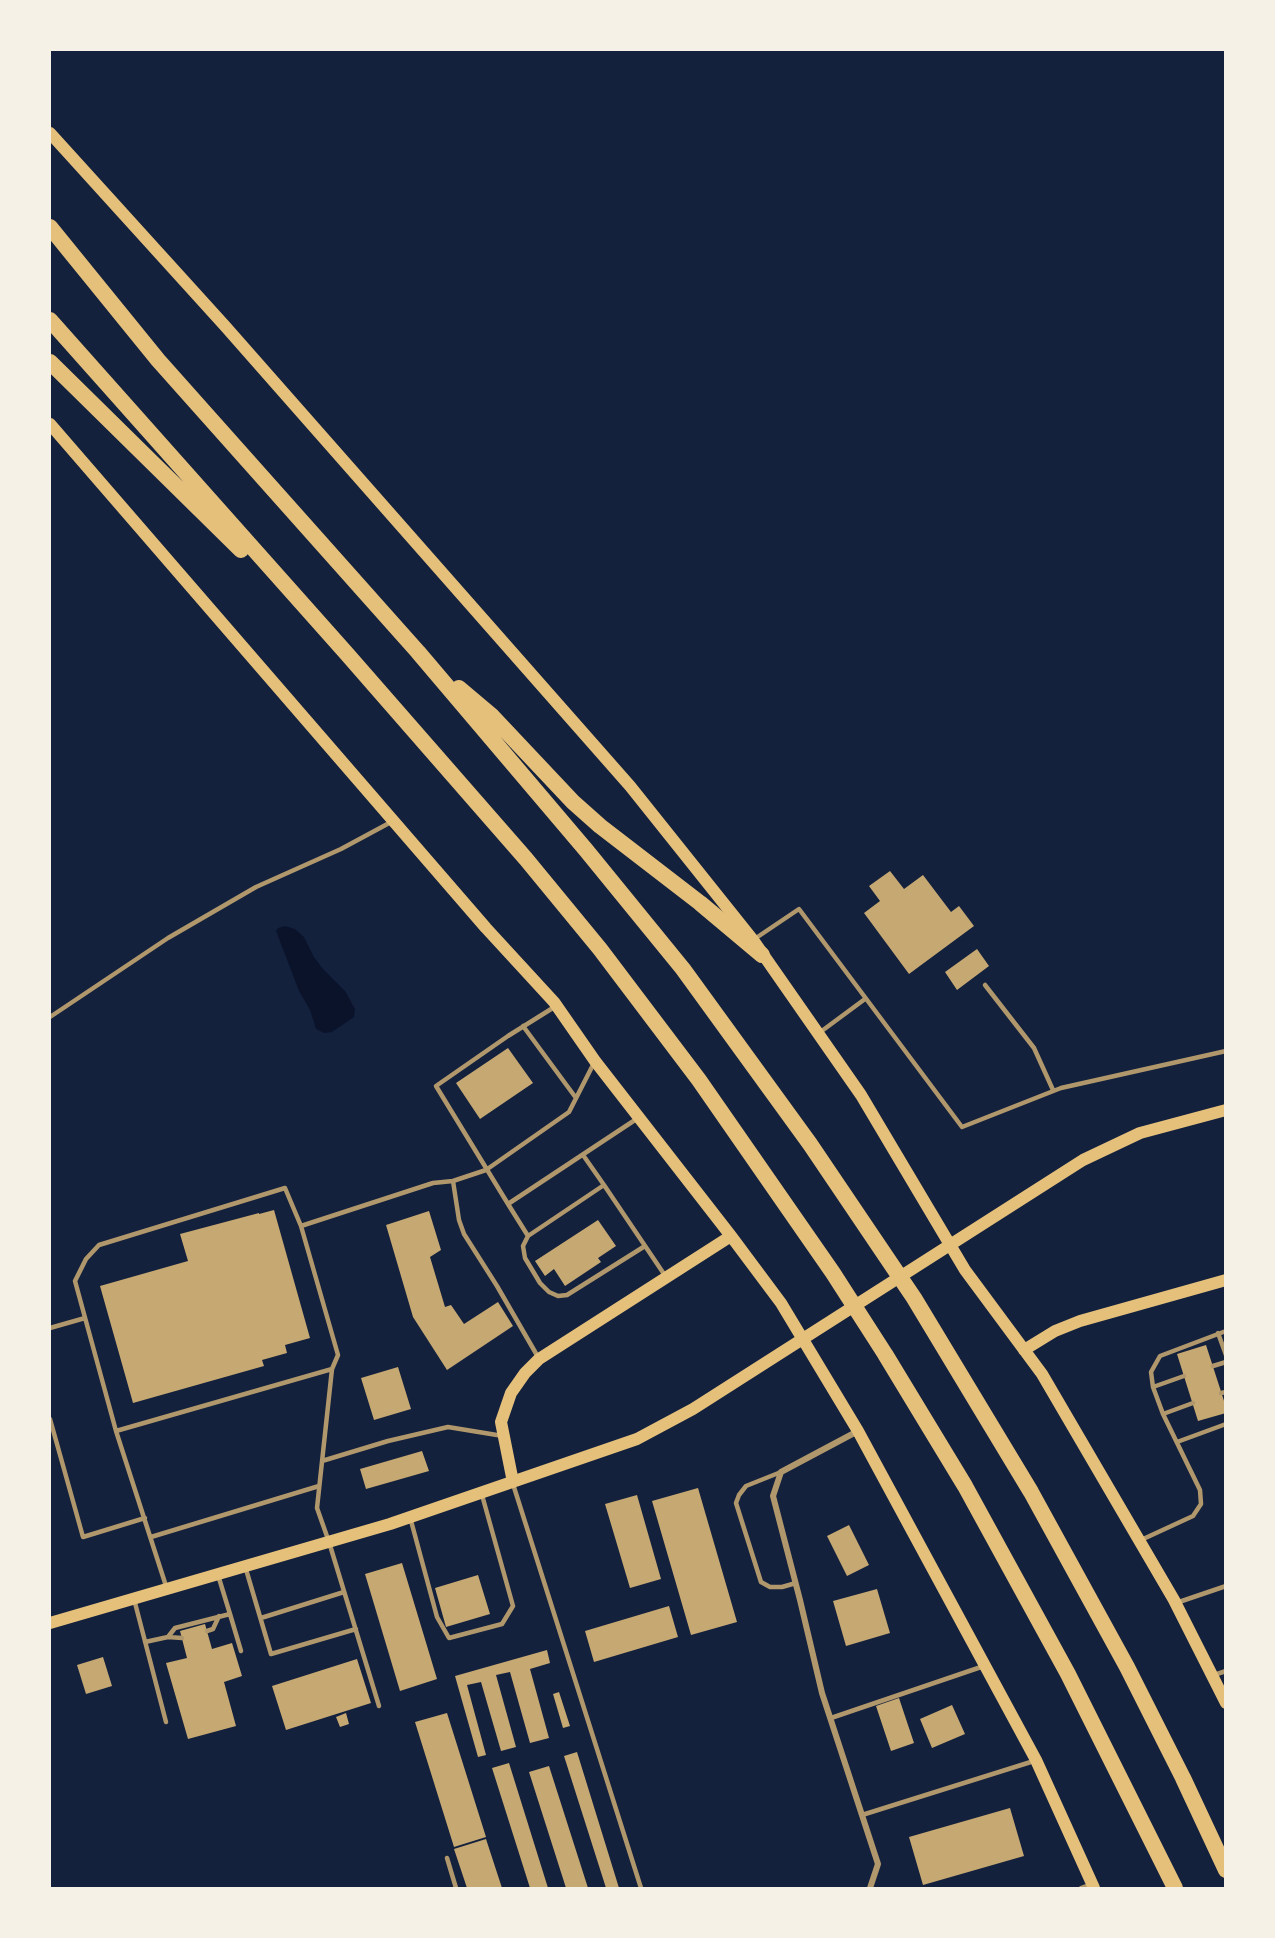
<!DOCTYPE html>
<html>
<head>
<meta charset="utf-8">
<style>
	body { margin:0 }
	#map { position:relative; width:1275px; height:1938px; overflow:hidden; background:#14213d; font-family:Quicksand,sans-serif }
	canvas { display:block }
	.frame { position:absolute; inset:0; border:51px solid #f6f1e7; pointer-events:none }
</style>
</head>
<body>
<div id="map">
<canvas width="1275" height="1938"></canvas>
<div class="frame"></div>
</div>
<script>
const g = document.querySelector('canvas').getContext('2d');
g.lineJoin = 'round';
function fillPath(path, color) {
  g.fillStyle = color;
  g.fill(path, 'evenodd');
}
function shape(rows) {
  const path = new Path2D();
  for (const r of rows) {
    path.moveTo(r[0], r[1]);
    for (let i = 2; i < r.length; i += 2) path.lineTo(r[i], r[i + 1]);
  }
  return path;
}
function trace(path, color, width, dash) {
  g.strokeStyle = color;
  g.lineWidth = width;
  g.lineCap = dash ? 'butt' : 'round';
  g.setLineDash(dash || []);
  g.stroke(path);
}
fillPath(shape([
	[285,926,295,929,304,937,314,957,323,969,345,991,355,1009,354,1017,332,1032,324,1033,316,1029,310,1010,299,991,276,931,278,928]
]), '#0b132b');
fillPath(shape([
	[890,871,904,889,923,875,951,912,959,906,974,926,909,974,864,913,880,901,869,886],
	[977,949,989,966,957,990,945,972],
	[508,1048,533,1083,480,1119,456,1083],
	[274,1210,310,1338,285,1345,287,1353,262,1360,264,1366,133,1403,100,1286,188,1261,180,1234,259,1213,259,1214],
	[429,1211,441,1250,430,1257,445,1307,451,1305,464,1324,498,1302,513,1326,447,1370,413,1317,386,1225],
	[598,1220,616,1246,598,1258,601,1262,565,1286,554,1269,545,1276,535,1261],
	[1206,1345,1226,1407,1226,1413,1198,1421,1177,1354],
	[398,1367,411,1409,374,1420,361,1378],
	[422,1451,429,1471,366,1489,360,1469],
	[698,1488,737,1622,691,1635,652,1501],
	[637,1495,661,1579,630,1588,605,1504],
	[849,1525,869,1565,847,1576,827,1536],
	[402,1563,437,1679,400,1691,365,1574],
	[478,1575,490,1614,446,1627,435,1588],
	[877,1589,890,1633,846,1646,833,1601],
	[669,1606,678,1637,594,1662,585,1631],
	[205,1624,212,1649,232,1643,242,1676,224,1682,236,1726,188,1739,166,1663,187,1658,180,1631],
	[547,1650,550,1663,530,1669,549,1738,530,1743,510,1672,496,1675,516,1747,501,1751,481,1682,467,1685,486,1755,478,1757,455,1676],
	[103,1657,112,1686,86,1694,77,1665],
	[357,1659,371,1703,286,1730,272,1686],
	[559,1692,570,1726,563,1728,553,1694],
	[899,1698,914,1743,891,1751,876,1706],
	[952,1705,965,1734,932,1748,920,1719],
	[346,1713,349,1724,340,1727,336,1717],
	[447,1713,486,1837,454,1847,415,1722],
	[577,1752,619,1888,606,1888,564,1756],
	[509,1763,548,1888,530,1888,492,1768],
	[549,1766,588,1888,566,1888,529,1772],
	[1010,1808,1024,1856,923,1885,909,1837],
	[486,1839,502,1888,467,1888,454,1849]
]), '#c6a872');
trace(shape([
	[753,940,799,909,962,1127,1061,1088,1226,1051],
	[985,985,1034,1048,1053,1090],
	[50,1017,168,938,256,887,341,849,393,821],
	[523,1026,576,1098],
	[819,1033,865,999],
	[583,1155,604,1185,528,1236,508,1204,638,1118],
	[453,1181,459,1220,464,1234,497,1286,538,1357],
	[604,1185,666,1277],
	[508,1204,436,1086,508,1036,556,1006],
	[301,1226,433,1183,453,1181,486,1170,569,1112,595,1061],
	[528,1236,523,1246,525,1258,540,1283,549,1292,558,1296,567,1295,645,1246],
	[50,1328,85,1318],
	[1218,1333,1226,1355],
	[1213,1366,1226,1362],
	[1153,1387,1184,1376],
	[1221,1393,1226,1392],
	[1163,1414,1193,1403],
	[50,1419,83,1537,145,1518],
	[116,1431,75,1281,86,1259,99,1245,285,1188,301,1226,338,1355,332,1369],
	[1177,1442,1226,1424],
	[322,1461,388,1441,448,1427,503,1436],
	[781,1472,746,1486,739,1495,736,1503,761,1582,770,1587,782,1587,796,1583],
	[513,1484,641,1888],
	[410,1517,437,1617,449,1638,502,1624,513,1606,482,1495],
	[151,1537,319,1486],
	[1141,1540,1193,1516,1201,1504,1200,1490,1163,1414,1153,1387,1151,1372,1160,1356,1226,1331],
	[245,1566,271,1654,356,1629],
	[166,1586,116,1431,332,1369,317,1508,329,1542,379,1706],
	[134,1599,166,1722],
	[1176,1603,1226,1586],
	[230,1614,241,1651],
	[261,1618,344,1592],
	[207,1631,213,1629,219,1616],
	[168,1637,175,1628,230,1614,218,1575],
	[145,1642,168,1637,182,1638],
	[1214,1675,1226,1671],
	[831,1718,984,1666],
	[862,1815,1034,1761],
	[447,1858,456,1888],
	[1081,1888,1092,1884]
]), '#b1986c', 4.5);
trace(shape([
	[858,1431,781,1472,773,1496,800,1600,822,1693,878,1864,870,1888]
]), '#b1986c', 6);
trace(shape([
	[50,133,225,326,630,786,753,940,861,1095,965,1270,1042,1374,1174,1600,1226,1703],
	[50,424,486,928,554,1002,595,1061,731,1236,781,1303,858,1431,1036,1760,1094,1888],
	[1024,1350,1055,1331,1080,1321,1226,1280],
	[513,1482,501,1422,511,1393,525,1373,539,1359,731,1236],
	[50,1623,390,1524,637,1439,693,1409,1083,1160,1140,1133,1226,1110]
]), '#e5c07b', 12);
trace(shape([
	[50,227,158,360,418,652,586,850,683,969,810,1144,914,1298,1031,1492,1127,1667,1183,1778,1226,1870],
	[50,320,347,654,526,859,600,949,699,1080,833,1273,885,1354,965,1486,1068,1674,1175,1888],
	[50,362,241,550],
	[459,688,491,715,573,802,600,826,700,903,762,955]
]), '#e5c07b', 16);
</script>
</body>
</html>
